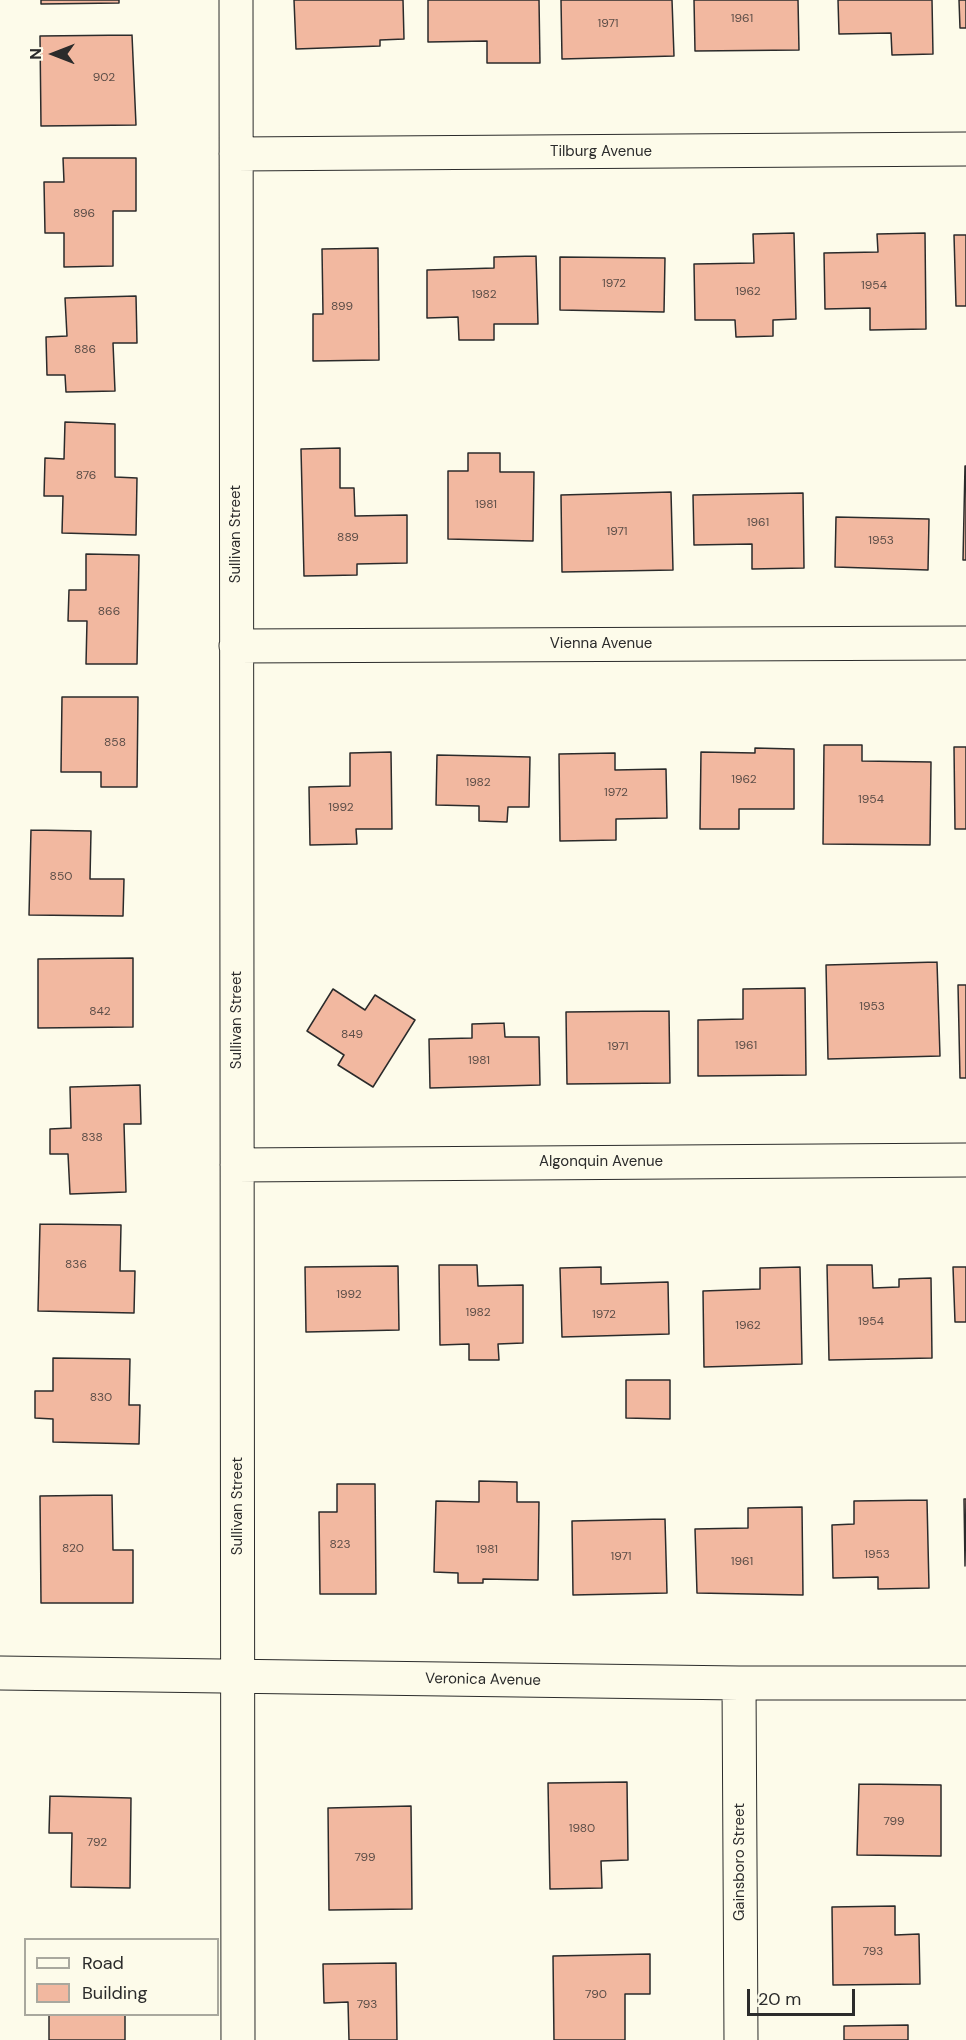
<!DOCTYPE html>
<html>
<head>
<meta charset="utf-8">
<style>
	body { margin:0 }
	#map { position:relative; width:966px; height:2040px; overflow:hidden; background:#fdfbea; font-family:"DM Sans",sans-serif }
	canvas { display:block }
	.legend { position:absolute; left:24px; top:1938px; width:195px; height:78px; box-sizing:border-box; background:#fdfbea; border:2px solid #a9a89e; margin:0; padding:8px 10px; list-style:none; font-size:18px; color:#2b2b2b }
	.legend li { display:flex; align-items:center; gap:12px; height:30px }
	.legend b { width:30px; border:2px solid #a9a89e }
	.north { position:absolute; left:24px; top:24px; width:60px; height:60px; -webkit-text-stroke:4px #fdfbea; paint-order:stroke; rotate:270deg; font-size:16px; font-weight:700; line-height:24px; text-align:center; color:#2b2b2b }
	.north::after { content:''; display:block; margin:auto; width:21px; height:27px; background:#2b2b2b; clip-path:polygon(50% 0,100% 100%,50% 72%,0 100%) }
	.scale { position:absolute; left:747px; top:1989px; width:108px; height:27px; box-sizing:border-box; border:3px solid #2b2b2b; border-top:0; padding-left:8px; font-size:18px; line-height:21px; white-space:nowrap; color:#2b2b2b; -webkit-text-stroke:4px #fdfbea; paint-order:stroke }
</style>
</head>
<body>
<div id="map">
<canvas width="966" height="2040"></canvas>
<ul class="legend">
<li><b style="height:8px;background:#fdfbea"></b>Road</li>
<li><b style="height:16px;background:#f2b8a0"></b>Building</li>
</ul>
<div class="north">N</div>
<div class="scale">20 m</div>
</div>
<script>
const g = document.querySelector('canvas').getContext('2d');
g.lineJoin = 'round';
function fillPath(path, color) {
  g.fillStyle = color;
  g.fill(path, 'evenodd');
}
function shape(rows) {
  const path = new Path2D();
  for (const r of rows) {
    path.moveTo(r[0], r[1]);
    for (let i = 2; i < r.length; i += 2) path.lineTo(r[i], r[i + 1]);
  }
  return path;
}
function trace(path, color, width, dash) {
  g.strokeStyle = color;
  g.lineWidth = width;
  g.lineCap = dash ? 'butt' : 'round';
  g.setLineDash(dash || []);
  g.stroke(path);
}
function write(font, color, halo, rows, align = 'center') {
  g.font = font + ' "DM Sans",sans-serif';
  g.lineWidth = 4.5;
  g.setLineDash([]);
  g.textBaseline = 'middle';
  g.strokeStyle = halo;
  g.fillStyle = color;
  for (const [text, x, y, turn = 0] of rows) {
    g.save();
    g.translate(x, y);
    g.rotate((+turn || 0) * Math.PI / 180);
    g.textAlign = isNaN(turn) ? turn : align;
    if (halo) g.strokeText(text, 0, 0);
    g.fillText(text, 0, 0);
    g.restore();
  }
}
const building = shape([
	[41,0,119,0,119,3,41,4,41,0],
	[294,0,403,0,404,39,380,40,380,46,296,49,294,0],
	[428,0,539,0,540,63,487,63,487,41,428,42,428,0],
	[561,0,672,0,674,56,562,59,561,0],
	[694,0,798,0,799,50,695,51,694,0],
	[838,0,932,0,933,54,892,55,891,33,839,34,838,0],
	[959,0,966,0,966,28,960,28,959,0],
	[132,35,136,125,41,126,40,36,132,35],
	[63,158,136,158,136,211,113,211,113,266,64,267,64,233,45,233,44,182,64,182,63,158],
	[794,233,796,319,773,320,773,336,736,337,735,320,695,320,694,264,754,263,753,234,794,233],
	[925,233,926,329,870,330,870,308,825,309,824,253,878,252,877,234,925,233],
	[954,235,966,235,966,306,956,306,954,235],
	[378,248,379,360,313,361,313,314,323,314,322,249,378,248],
	[536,256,538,324,494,324,494,340,459,340,458,317,427,318,427,270,494,268,494,257,536,256],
	[560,257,665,258,664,312,560,310,560,257],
	[136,296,137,343,113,343,115,391,66,392,65,375,47,375,46,337,67,336,65,298,136,296],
	[65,422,115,424,115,477,137,478,136,535,62,533,63,496,44,496,45,458,64,459,65,422],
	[340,448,340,488,354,488,355,516,407,515,407,563,357,564,357,575,304,576,301,449,340,448],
	[468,453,500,453,500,472,534,472,533,541,448,539,448,471,468,471,468,453],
	[965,466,966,466,966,560,963,560,965,466],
	[671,492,673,570,562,572,561,495,671,492],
	[803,493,804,568,752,569,752,544,694,545,693,495,803,493],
	[836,517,929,519,928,570,835,567,836,517],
	[86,554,139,555,137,664,86,664,87,621,68,621,69,590,86,590,86,554],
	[62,697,138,697,137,787,101,787,101,772,61,772,62,697],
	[824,745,862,745,862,761,931,762,930,845,823,844,824,745],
	[954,747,966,747,966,829,955,829,954,747],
	[755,748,794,749,794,809,739,809,739,829,700,829,701,752,755,753,755,748],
	[391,752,392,829,356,829,357,844,310,845,309,787,350,786,350,753,391,752],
	[615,753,615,770,666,769,667,818,616,819,616,840,560,841,559,754,615,753],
	[437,755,530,757,529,807,508,807,507,822,479,821,479,806,436,805,437,755],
	[31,830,91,831,90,879,124,879,123,916,29,915,31,830],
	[133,958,133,1027,38,1028,38,959,133,958],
	[937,962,940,1056,828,1059,826,965,937,962],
	[958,985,966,985,966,1078,960,1078,958,985],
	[805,988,806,1075,698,1076,698,1020,743,1019,743,989,805,988],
	[333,989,365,1010,375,995,415,1020,373,1087,338,1065,344,1055,307,1031,333,989],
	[669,1011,670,1083,567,1084,566,1012,669,1011],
	[504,1023,505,1037,539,1037,540,1085,430,1088,429,1039,472,1038,472,1024,504,1023],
	[140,1085,141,1124,124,1124,126,1192,70,1194,68,1154,50,1154,50,1129,71,1128,70,1087,140,1085],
	[40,1224,121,1225,120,1271,135,1271,134,1313,38,1311,40,1224],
	[439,1265,477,1265,478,1286,523,1285,523,1343,498,1344,499,1360,469,1360,469,1344,440,1345,439,1265],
	[827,1265,872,1265,873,1288,899,1287,899,1279,931,1278,932,1358,829,1360,827,1265],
	[398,1266,399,1330,306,1332,305,1267,398,1266],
	[601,1267,601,1284,668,1282,669,1334,562,1337,560,1268,601,1267],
	[800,1267,802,1364,704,1367,703,1291,760,1289,760,1268,800,1267],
	[953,1267,966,1267,966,1322,955,1322,953,1267],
	[53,1358,130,1359,129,1405,140,1405,139,1444,53,1442,53,1419,35,1418,35,1391,53,1391,53,1358],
	[626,1380,670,1380,670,1419,626,1418,626,1380],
	[479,1481,517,1482,517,1502,539,1502,538,1580,483,1579,483,1583,458,1583,458,1573,434,1572,436,1501,479,1502,479,1481],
	[337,1484,375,1484,376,1594,320,1594,319,1512,337,1512,337,1484],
	[112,1495,113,1550,133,1550,133,1603,41,1603,40,1496,112,1495],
	[964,1499,966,1499,965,1566,964,1499],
	[927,1500,929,1588,878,1589,878,1577,833,1578,832,1525,854,1524,854,1501,927,1500],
	[802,1507,803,1595,697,1593,695,1529,748,1528,748,1508,802,1507],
	[665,1519,667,1593,573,1595,572,1521,665,1519],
	[627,1782,628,1860,601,1861,602,1888,550,1889,548,1783,627,1782],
	[859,1784,941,1785,941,1856,857,1855,859,1784],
	[50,1796,131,1798,130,1888,71,1887,72,1833,49,1833,50,1796],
	[411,1806,412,1909,329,1910,328,1808,411,1806],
	[895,1906,895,1935,919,1934,920,1984,833,1985,832,1907,895,1906],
	[650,1954,650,1994,625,1994,625,2040,554,2040,553,1956,650,1954],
	[396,1963,397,2040,349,2040,348,2002,324,2003,323,1964,396,1963],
	[49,2014,125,2014,125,2040,49,2040,49,2014],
	[908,2025,908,2040,844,2040,844,2026,908,2025]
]);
fillPath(building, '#f2b8a0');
trace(building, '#2b2b2b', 1.5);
const street = shape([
	[236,0,238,2040],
	[236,154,966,149],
	[236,646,966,643],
	[237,1165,966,1160],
	[0,1673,739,1683,966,1683],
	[739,1683,741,2040]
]);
trace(street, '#2b2b2b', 35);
trace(street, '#fdfbea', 33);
write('12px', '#5d4e48', null, [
	["1961",742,19],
	["1971",608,24],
	["902",104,78],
	["896",84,214],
	["1972",614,284],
	["1954",874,286],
	["1962",748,292],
	["1982",484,295],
	["899",342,307],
	["886",85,350],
	["876",86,476],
	["1981",486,505],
	["1961",758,523],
	["1971",617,532],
	["889",348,538],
	["1953",881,541],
	["866",109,612],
	["858",115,743],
	["1962",744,780],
	["1982",478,783],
	["1972",616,793],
	["1954",871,800],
	["1992",341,808],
	["850",61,877],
	["1953",872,1007],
	["842",100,1012],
	["849",352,1035],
	["1961",746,1046],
	["1971",618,1047],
	["1981",479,1061],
	["838",92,1138],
	["836",76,1265],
	["1992",349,1295],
	["1982",478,1313],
	["1972",604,1315],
	["1954",871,1322],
	["1962",748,1326],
	["830",101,1398],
	["823",340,1545],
	["820",73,1549],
	["1981",487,1550],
	["1953",877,1555],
	["1971",621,1557],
	["1961",742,1562],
	["799",894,1822],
	["1980",582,1829],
	["792",97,1843],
	["799",365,1858],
	["793",873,1952],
	["790",596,1995],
	["793",367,2005]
]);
write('15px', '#2b2b2b', '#fdfbea', [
	["Tilburg Avenue",601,152],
	["Sullivan Street",236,534,-90],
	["Vienna Avenue",601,644],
	["Sullivan Street",237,1020,-90],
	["Algonquin Avenue",601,1162],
	["Sullivan Street",238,1506,-90],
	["Veronica Avenue",483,1680,1],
	["Gainsboro Street",740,1862,-90]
]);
</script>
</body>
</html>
